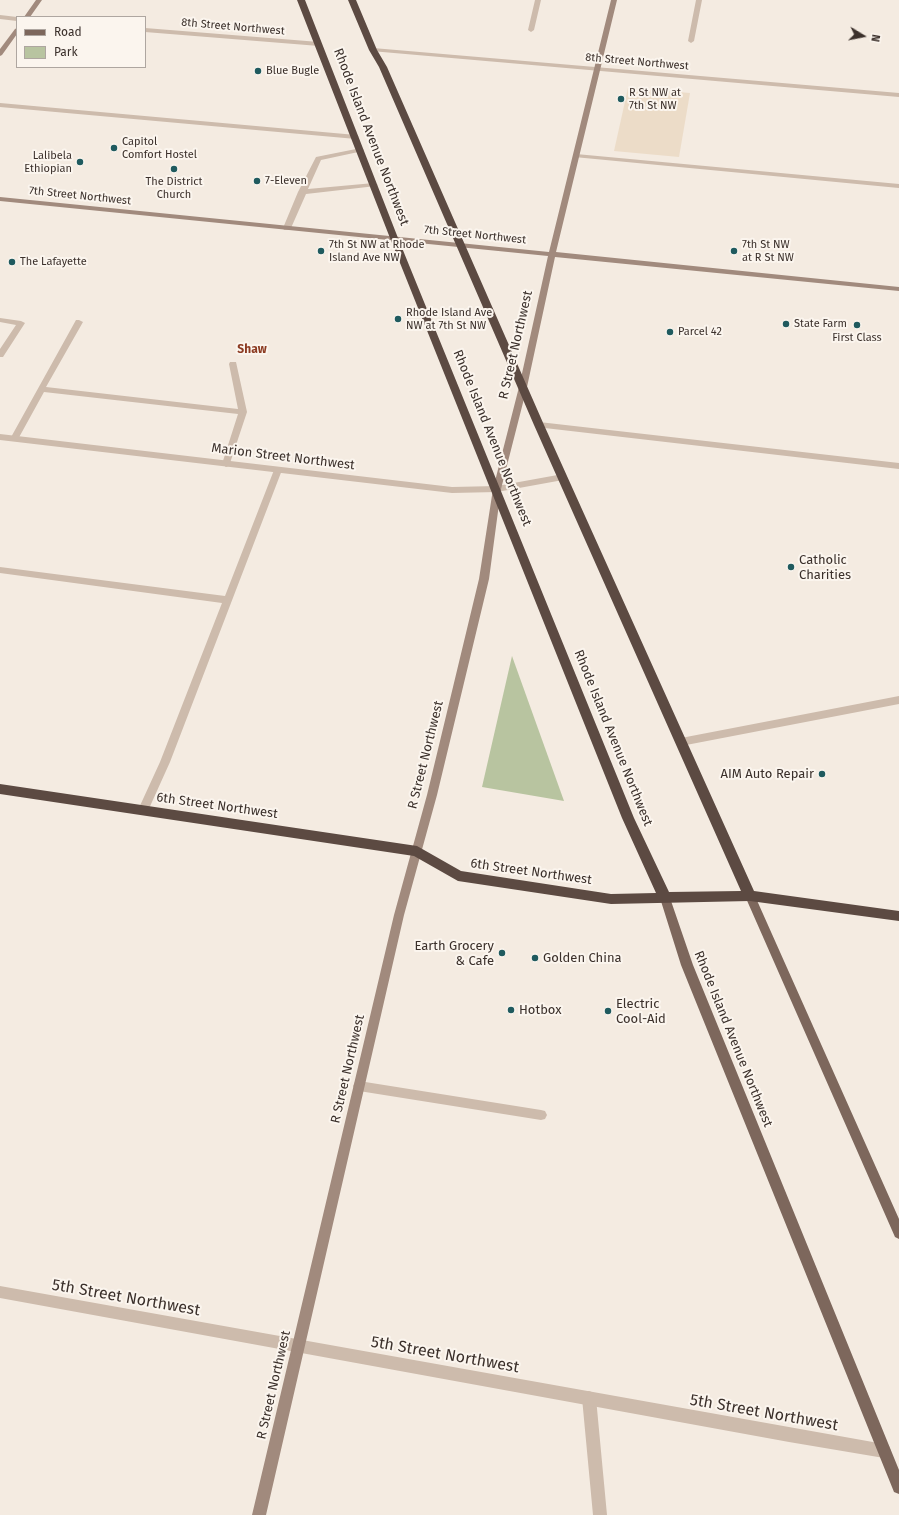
<!DOCTYPE html>
<html>
<head>
<meta charset="utf-8">
<style>
	body { margin:0 }
	#map { position:relative; width:899px; height:1515px; overflow:hidden; background:#f4ebe1; font-family:"Fira Sans",sans-serif }
	canvas { display:block }
	.legend { position:absolute; left:16px; top:16px; width:130px; height:52px; box-sizing:border-box; background:#fbf5ee; border:1px solid #aea6a0; margin:0; padding:5px 7px; list-style:none; font-size:12px; color:#3b302b }
	.legend li { display:flex; align-items:center; gap:8px; height:20px }
	.legend b { width:20px; border:1px solid #aea6a0 }
	.north { position:absolute; left:843px; top:16px; width:40px; height:40px; -webkit-text-stroke:3px #fbf5ee; paint-order:stroke; rotate:100deg; font-size:11px; font-weight:700; line-height:16px; text-align:center; color:#3b302b }
	.north::after { content:''; display:block; margin:auto; width:14px; height:18px; background:#3b302b; clip-path:polygon(50% 0,100% 100%,50% 72%,0 100%) }
</style>
</head>
<body>
<div id="map">
<canvas width="899" height="1515"></canvas>
<ul class="legend">
<li><b style="height:5px;background:#7d675c"></b>Road</li>
<li><b style="height:11px;background:#b8c4a0"></b>Park</li>
</ul>
<div class="north">N</div>
</div>
<script>
const g = document.querySelector('canvas').getContext('2d');
g.lineJoin = 'round';
function fillPath(path, color) {
  g.fillStyle = color;
  g.fill(path, 'evenodd');
}
function shape(rows) {
  const path = new Path2D();
  for (const r of rows) {
    path.moveTo(r[0], r[1]);
    for (let i = 2; i < r.length; i += 2) path.lineTo(r[i], r[i + 1]);
  }
  return path;
}
function trace(path, color, width, dash) {
  g.strokeStyle = color;
  g.lineWidth = width;
  g.lineCap = dash ? 'butt' : 'round';
  g.setLineDash(dash || []);
  g.stroke(path);
}
function write(font, color, halo, rows, align = 'center') {
  g.font = font + ' "Fira Sans",sans-serif';
  g.lineWidth = 4;
  g.setLineDash([]);
  g.textBaseline = 'middle';
  g.strokeStyle = halo;
  g.fillStyle = color;
  for (const [text, x, y, turn = 0] of rows) {
    g.save();
    g.translate(x, y);
    g.rotate((+turn || 0) * Math.PI / 180);
    g.textAlign = isNaN(turn) ? turn : align;
    if (halo) g.strokeText(text, 0, 0);
    g.fillText(text, 0, 0);
    g.restore();
  }
}
fillPath(shape([
	[512,656,564,801,482,787]
]), '#b8c4a0');
fillPath(shape([
	[628,88,690,93,679,157,614,151]
]), '#ecdcc8');
fillPath(shape([
	[535,0,541,0,534,30,531,32,528,30,535,0],
	[696,0,702,0,694,41,691,43,688,41,696,0],
	[0,103,356,135,359,137,356,139,0,107,0,103],
	[361,148,364,150,363,151,321,160,308,189,374,183,378,185,376,186,306,194,291,228,290,230,284,230,283,228,298,192,316,157,361,148],
	[576,154,899,184,899,188,574,157,573,156,576,154],
	[0,318,21,321,25,323,3,357,0,357,0,349,16,325,0,322,0,318],
	[76,320,79,320,83,322,46,387,238,409,229,364,230,362,236,362,247,412,229,466,226,467,222,464,238,414,44,392,17,441,11,441,10,439,76,320],
	[539,422,899,463,899,469,536,427,535,425,539,422],
	[278,467,282,470,170,762,147,813,143,814,139,813,138,810,160,762,222,603,0,573,0,567,225,596,274,470,278,467],
	[899,696,899,704,681,746,677,745,676,742,677,739,681,738,899,696],
	[359,1081,541,1110,545,1111,547,1115,545,1119,541,1120,359,1091,355,1090,353,1086,355,1082,359,1081],
	[589,1391,594,1393,596,1398,607,1515,593,1515,582,1398,584,1393,589,1391]
]), '#cdbbac');
fillPath(shape([
	[0,15,17,17,17,21,0,19,0,15],
	[145,28,319,42,322,44,319,46,145,32,145,28],
	[373,48,899,93,899,97,371,51,370,50,373,48],
	[0,434,452,487,497,486,563,474,567,477,563,480,497,492,452,493,0,440,0,434],
	[0,1286,884,1444,889,1446,891,1451,889,1456,884,1458,789,1442,0,1298,0,1286]
]), '#cdbbac');
fillPath(shape([
	[36,0,42,0,30,17,24,17,36,0],
	[611,0,617,0,556,252,899,287,899,291,555,257,527,387,501,489,489,579,437,795,404,915,266,1515,252,1515,394,915,427,795,479,579,493,489,519,387,548,256,0,201,0,197,549,252,611,0],
	[17,28,17,34,2,55,0,56,0,49,15,29,17,28]
]), '#a18a7d');
fillPath(shape([
	[750,892,754,893,755,896,899,1219,899,1239,895,1237,745,896,746,893,750,892],
	[665,894,669,895,670,898,693,965,899,1470,899,1494,894,1492,892,1487,681,965,660,898,661,895,665,894]
]), '#7d675c');
fillPath(shape([
	[297,0,305,0,398,238,634,818,669,892,741,891,534,425,379,67,369,50,348,0,356,0,377,50,387,67,544,425,754,891,899,911,899,921,750,901,611,904,458,881,414,856,0,794,0,784,417,846,461,871,611,894,656,893,622,818,390,238,297,0]
]), '#5c4a42');
for (const [x, y, r, color] of [
	[258,71,4,"#1f5a5e"],
	[621,99,4,"#1f5a5e"],
	[114,148,4,"#1f5a5e"],
	[80,162,4,"#1f5a5e"],
	[174,169,4,"#1f5a5e"],
	[257,181,4,"#1f5a5e"],
	[321,251,4,"#1f5a5e"],
	[734,251,4,"#1f5a5e"],
	[12,262,4,"#1f5a5e"],
	[398,319,4,"#1f5a5e"],
	[786,324,4,"#1f5a5e"],
	[857,325,4,"#1f5a5e"],
	[670,332,4,"#1f5a5e"],
	[791,567,4,"#1f5a5e"],
	[822,774,4,"#1f5a5e"],
	[502,953,4,"#1f5a5e"],
	[535,958,4,"#1f5a5e"],
	[511,1010,4,"#1f5a5e"],
	[608,1011,4,"#1f5a5e"]
]) {
  const dot = new Path2D();
  dot.arc(x, y, r, 0, 2 * Math.PI);
  g.fillStyle = color;
  g.fill(dot);
  trace(dot, '#fbf5ee', 1.5);
}
write('11px', '#3b302b', '#fbf5ee', [
	["8th Street Northwest",233,27,5],
	["8th Street Northwest",637,62,5],
	["7th Street Northwest",80,196,6],
	["7th Street Northwest",475,235,6]
]);
write('11px', '#3b302b', '#fbf5ee', [
	["Blue Bugle",266,71],
	["R St NW at",629,93],
	["7th St NW",629,106],
	["Capitol",122,142],
	["Comfort Hostel",122,155],
	["Lalibela",72,156,"right"],
	["Ethiopian",72,169,"right"],
	["7-Eleven",265,181],
	["The District",174,182,"center"],
	["Church",174,195,"center"],
	["7th St NW at Rhode",329,245],
	["Island Ave NW",329,258],
	["7th St NW",742,245],
	["at R St NW",742,258],
	["The Lafayette",20,262],
	["Rhode Island Ave",406,313],
	["NW at 7th St NW",406,326],
	["State Farm",794,324],
	["Parcel 42",678,332],
	["First Class",857,338,"center"]
], 'left');
write('bold 12px', '#8c3b22', '#fbf5ee', [
	["Shaw",252,350]
]);
write('13px', '#3b302b', '#fbf5ee', [
	["Rhode Island Avenue Northwest",371,137,69],
	["R Street Northwest",516,345,-77],
	["Rhode Island Avenue Northwest",492,438,68],
	["Marion Street Northwest",283,457,7],
	["Rhode Island Avenue Northwest",613,738,68],
	["R Street Northwest",426,755,-76],
	["6th Street Northwest",217,806,8],
	["6th Street Northwest",531,872,8],
	["Rhode Island Avenue Northwest",733,1039,68],
	["R Street Northwest",348,1069,-77],
	["R Street Northwest",274,1385,-77]
]);
write('13px', '#3b302b', '#fbf5ee', [
	["Catholic",799,560],
	["Charities",799,575],
	["AIM Auto Repair",814,774,"right"],
	["Earth Grocery",494,946,"right"],
	["& Cafe",494,961,"right"],
	["Golden China",543,958],
	["Electric",616,1004],
	["Cool-Aid",616,1019],
	["Hotbox",519,1010]
], 'left');
write('16px', '#3b302b', '#fbf5ee', [
	["5th Street Northwest",126,1298,10],
	["5th Street Northwest",445,1355,10],
	["5th Street Northwest",764,1413,10]
]);
</script>
</body>
</html>
